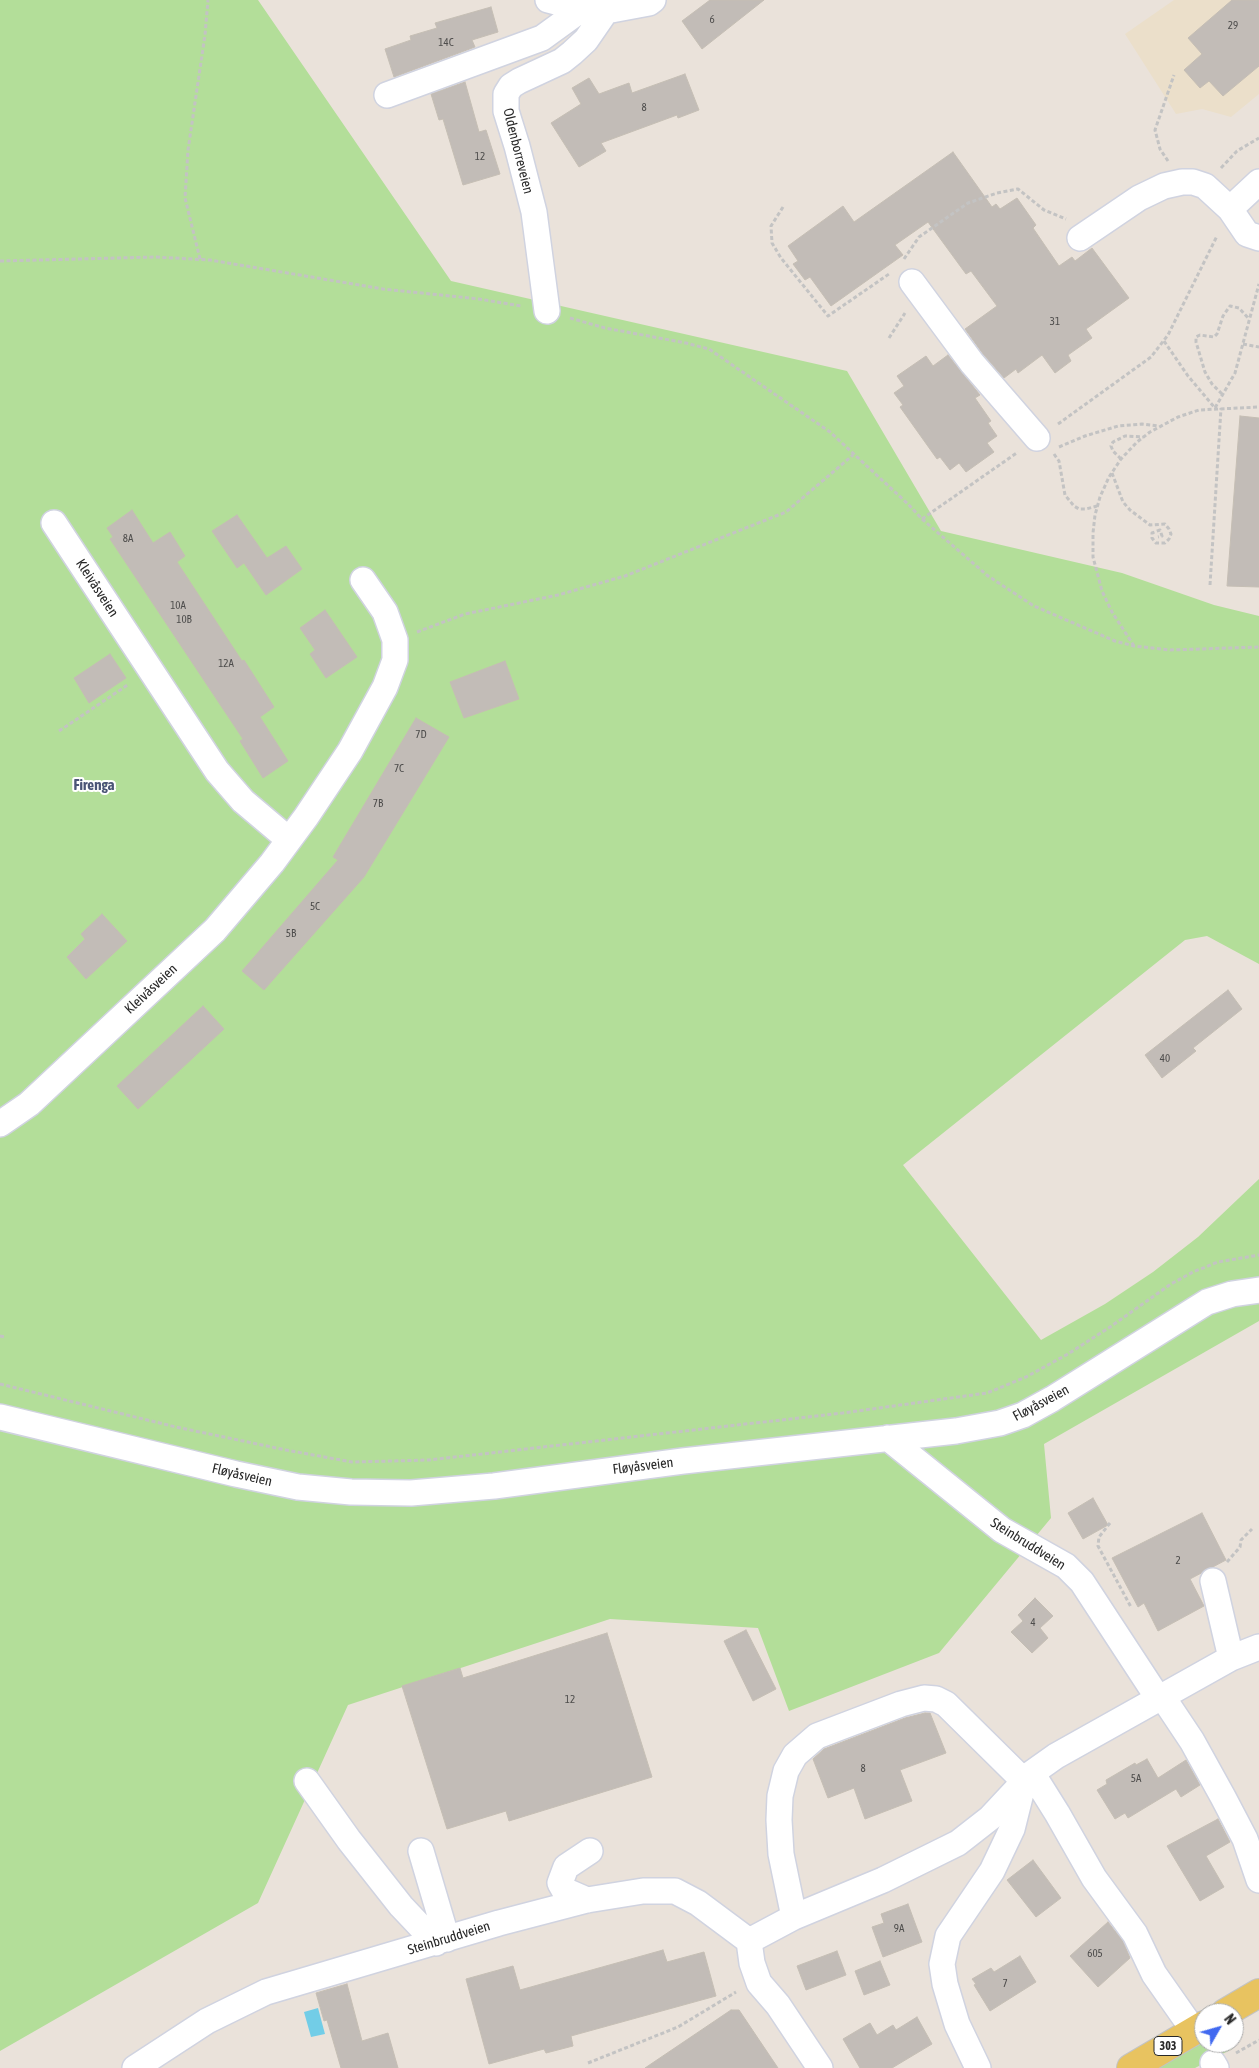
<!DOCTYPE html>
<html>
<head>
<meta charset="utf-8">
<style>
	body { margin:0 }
	#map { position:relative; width:1259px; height:2068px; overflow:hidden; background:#eae2da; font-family:"Asap Condensed",sans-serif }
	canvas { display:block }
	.north { position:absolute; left:1194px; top:2003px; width:50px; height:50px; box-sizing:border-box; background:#fff; border:1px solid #a9a9a9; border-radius:50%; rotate:52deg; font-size:14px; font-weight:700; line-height:20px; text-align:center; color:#282828 }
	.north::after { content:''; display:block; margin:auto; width:18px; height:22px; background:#4169f0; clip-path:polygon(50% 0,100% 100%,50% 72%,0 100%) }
</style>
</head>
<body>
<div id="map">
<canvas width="1259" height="2068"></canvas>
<div class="north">N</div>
</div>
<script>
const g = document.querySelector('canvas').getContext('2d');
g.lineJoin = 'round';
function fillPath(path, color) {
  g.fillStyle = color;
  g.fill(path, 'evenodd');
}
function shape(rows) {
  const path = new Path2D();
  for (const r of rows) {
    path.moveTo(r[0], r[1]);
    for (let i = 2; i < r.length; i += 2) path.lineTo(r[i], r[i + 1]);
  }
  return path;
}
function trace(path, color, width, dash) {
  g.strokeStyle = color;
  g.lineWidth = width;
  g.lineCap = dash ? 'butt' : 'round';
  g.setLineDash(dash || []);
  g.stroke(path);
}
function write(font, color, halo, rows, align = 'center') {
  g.font = font + ' "Asap Condensed",sans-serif';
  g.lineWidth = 4;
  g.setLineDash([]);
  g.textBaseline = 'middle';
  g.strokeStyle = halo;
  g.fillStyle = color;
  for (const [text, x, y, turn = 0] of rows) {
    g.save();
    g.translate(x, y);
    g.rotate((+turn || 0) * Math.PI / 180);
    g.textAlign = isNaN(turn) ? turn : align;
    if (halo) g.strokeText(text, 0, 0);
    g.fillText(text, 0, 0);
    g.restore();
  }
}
fillPath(shape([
	[1174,0,1259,0,1259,94,1231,117,1202,109,1176,114,1125,34]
]), '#ebdfca');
fillPath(shape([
	[0,0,258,0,451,281,847,371,941,531,1122,573,1214,605,1259,616,1259,964,1207,936,1185,940,903,1165,1041,1340,1105,1304,1153,1272,1198,1237,1259,1179,1259,1321,1044,1444,1051,1518,939,1653,789,1711,758,1628,610,1619,348,1705,258,1903,0,2051],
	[1236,2024,1242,2025,1232,2049,1195,2068,1158,2068,1204,2042,1234,2043,1234,2025]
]), '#b3de99');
fillPath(shape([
	[318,2008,325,2034,311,2037,304,2012]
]), '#72cde7');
const building = shape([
	[710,0,764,0,702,49,682,21,710,0],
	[1232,0,1259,0,1259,66,1223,96,1209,81,1200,88,1184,70,1202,54,1188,38,1232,0],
	[491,7,498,32,472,40,475,47,394,77,385,49,411,40,410,36,437,28,435,23,491,7],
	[685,74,699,110,678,118,677,115,601,143,606,151,579,167,551,123,581,104,572,88,589,78,599,94,629,83,632,93,685,74],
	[465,82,479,132,486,130,500,174,463,185,443,119,439,120,431,94,465,82],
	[953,152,992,207,996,204,1000,209,1017,198,1036,225,1033,228,1059,266,1072,257,1075,261,1092,248,1129,298,1086,329,1092,338,1068,355,1071,361,1055,373,1042,355,1018,373,1016,369,1004,378,983,354,965,329,997,306,971,271,966,274,928,222,895,245,903,255,831,306,810,277,805,280,793,264,798,261,788,246,843,206,854,222,953,152],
	[948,355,980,395,975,398,991,421,988,423,997,436,987,443,994,452,966,472,959,463,950,470,940,457,937,459,900,407,903,405,894,393,904,386,897,376,926,356,933,366,948,355],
	[1240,416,1259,418,1259,587,1227,586,1240,416],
	[132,510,153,543,170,532,185,556,177,562,242,661,244,660,274,707,260,717,288,761,263,778,240,741,243,739,110,539,113,537,107,528,132,510],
	[237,515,267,558,286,546,302,569,266,595,244,563,237,568,212,531,237,515],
	[325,610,357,657,326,678,310,654,315,650,300,628,325,610],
	[110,654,126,678,89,703,74,678,110,654],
	[505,661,519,699,464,718,450,682,505,661],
	[416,718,449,737,364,877,264,990,242,971,338,860,333,857,416,718],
	[102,914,127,941,86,979,67,957,85,939,81,934,102,914],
	[1228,990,1242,1009,1193,1048,1196,1051,1162,1078,1145,1055,1228,990],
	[203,1006,224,1029,138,1109,117,1086,203,1006],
	[1093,1498,1108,1525,1083,1539,1068,1513,1093,1498],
	[1202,1513,1226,1560,1190,1579,1204,1606,1158,1631,1144,1603,1138,1607,1112,1558,1202,1513],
	[1035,1598,1053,1616,1040,1628,1048,1638,1032,1653,1011,1632,1023,1621,1018,1615,1035,1598],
	[746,1630,776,1689,753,1701,724,1641,746,1630],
	[607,1633,652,1777,509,1821,506,1811,447,1829,402,1686,460,1668,463,1678,607,1633],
	[925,1713,930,1713,946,1753,900,1770,912,1801,865,1819,854,1788,828,1798,813,1759,824,1749,905,1718,925,1713],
	[1147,1759,1158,1778,1186,1760,1200,1785,1181,1797,1176,1789,1128,1818,1125,1813,1115,1819,1097,1790,1107,1784,1106,1780,1135,1763,1136,1765,1147,1759],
	[1218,1819,1230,1842,1206,1856,1224,1887,1200,1901,1167,1846,1218,1819],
	[1033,1860,1061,1898,1036,1917,1007,1880,1033,1860],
	[908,1904,922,1942,883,1957,872,1927,884,1923,881,1914,908,1904],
	[1108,1922,1123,1941,1130,1958,1098,1987,1070,1956,1108,1922],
	[663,1950,667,1962,704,1952,716,1996,571,2036,573,2046,546,2053,544,2049,489,2064,466,1979,513,1966,520,1990,663,1950],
	[837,1951,846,1975,806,1990,797,1966,837,1951],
	[1020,1956,1036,1982,990,2011,974,1985,976,1984,972,1979,991,1968,994,1972,1020,1956],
	[880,1961,890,1985,864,1995,855,1971,880,1961],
	[347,1984,362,2041,388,2033,398,2068,341,2068,327,2020,324,2021,316,1993,347,1984],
	[731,2010,739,2010,778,2068,645,2068,731,2010],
	[917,2017,932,2044,892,2068,860,2068,843,2039,870,2023,877,2035,893,2025,896,2030,917,2017]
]);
fillPath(building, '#c2bcb7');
trace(building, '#c5beb4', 1);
const minor = shape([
	[548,0,582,9,606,11,649,3,653,0],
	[387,95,542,38,582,9],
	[1259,182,1230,209,1247,234,1259,238],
	[1080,238,1139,198,1164,186,1182,182,1193,182,1205,186,1230,209],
	[912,282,972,363,1037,438],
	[547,311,534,212,517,146,506,111,506,94,511,86,519,81,562,61,572,53,586,40,606,11],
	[54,523,217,771,243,801,288,839],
	[0,1124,29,1104,215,930,272,863,306,817,350,751,385,687,395,660,395,640,385,612,363,580],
	[0,1417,236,1474,298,1487,351,1492,411,1493,494,1486,683,1461,956,1431,1000,1423,1023,1415,1052,1399,1207,1302,1232,1294,1259,1290],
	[888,1438,1002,1530,1066,1566,1082,1582,1158,1698],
	[1213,1581,1231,1658],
	[1162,1696,1192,1741,1223,1797,1245,1839,1259,1880],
	[1032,1773,1057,1813,1094,1878,1135,1934,1154,1974,1194,2031],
	[307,1781,349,1840,401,1906,436,1943],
	[421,1851,447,1939],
	[587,1900,564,1890,560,1883,566,1867,590,1851],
	[794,1917,781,1854,779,1820,780,1796,786,1771,795,1755,817,1736,901,1704,924,1698,936,1699,946,1704,1024,1781,1012,1829,992,1871,948,1936,942,1964,945,1984,957,2024,978,2068],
	[749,1941,752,1963,759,1983,778,2005,820,2068],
	[1213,2063,1216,2068],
	[135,2068,207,2021,266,1992,499,1923,587,1900,643,1891,675,1891,698,1903,749,1941,794,1917,883,1880,958,1843,990,1818,1032,1773,1056,1756,1231,1658,1259,1647]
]);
const major = shape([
	[1225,2013,1259,1993],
	[1131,2068,1204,2025]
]);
trace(minor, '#d0d3e0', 28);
trace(major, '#c3c3c3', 30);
trace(shape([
	[1168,161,1160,149,1155,130,1174,75],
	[1221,168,1237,151,1259,138],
	[783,207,771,226,772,243,781,258,828,316,889,274],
	[200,259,185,198,188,150,205,35,208,0],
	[904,259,919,237,968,203,997,193,1018,189,1044,210,1066,219],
	[0,261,155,257,210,260,383,289,479,299,521,306],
	[570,318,605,328,686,343,709,349,830,432,908,504,922,519,988,576,1034,606,1115,641,1134,646,1170,650,1259,647],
	[889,338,905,313],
	[1164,341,1188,376,1215,408,1235,373,1259,284],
	[1243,344,1259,347],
	[1222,394,1212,384,1205,372,1196,342,1196,337,1200,335,1214,337,1217,334,1223,316,1230,306,1239,308,1249,319],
	[1058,424,1151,357,1168,335,1217,236],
	[1059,447,1085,436,1118,426,1142,424,1159,426],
	[1054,454,1059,461,1065,495,1074,506,1079,509,1086,509,1097,506],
	[1121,459,1113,451,1111,446,1113,442,1125,436,1143,437],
	[1112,473,1123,502,1130,510,1150,525,1165,524,1169,529,1171,534,1169,539,1165,543,1156,543,1152,538,1152,533,1160,530,1162,536,1158,537],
	[922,519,1018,452],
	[1210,585,1221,408],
	[417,632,465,614,558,595,625,576,786,512,853,455],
	[1134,646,1112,612,1102,591,1093,557,1093,533,1095,515,1100,497,1109,477,1121,459,1137,442,1150,432,1178,417,1199,410,1259,407],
	[59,731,129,684],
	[0,1336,5,1337],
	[0,1384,176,1427,286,1450,352,1462,429,1460,843,1413,987,1393,1026,1377,1068,1354,1110,1327,1171,1284,1193,1272,1218,1262,1259,1255],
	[1110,1523,1099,1537,1098,1546,1131,1607],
	[1227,1562,1240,1547,1241,1540,1252,1529],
	[1236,2053,1259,2040],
	[588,2063,678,2027,736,1992]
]), '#c3c3c3', 3, [4, 2.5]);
trace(minor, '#fff', 25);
trace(major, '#e8c360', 28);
write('11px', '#4e4d4c', null, [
	["6",712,20],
	["29",1233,26],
	["14C",446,43],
	["8",644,108],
	["12",480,157],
	["31",1055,322],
	["8A",128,539],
	["10A",178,606],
	["10B",184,620],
	["12A",226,664],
	["7D",421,735],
	["7C",399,769],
	["7B",378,804],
	["5C",315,907],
	["5B",291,934],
	["40",1165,1059],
	["2",1178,1561],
	["4",1033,1623],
	["12",570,1700],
	["8",863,1769],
	["5A",1136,1779],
	["9A",899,1929],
	["605",1095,1954],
	["7",1005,1984]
]);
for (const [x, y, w] of [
	[1168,2046,28]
]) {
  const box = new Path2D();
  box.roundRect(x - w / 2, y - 9.5, w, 19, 4);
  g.fillStyle = '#fff';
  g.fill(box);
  trace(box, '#282828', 1);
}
write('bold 12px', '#282828', null, [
	["303",1168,2046]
]);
write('14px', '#282828', '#fff', [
	["Oldenborreveien",518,151,76],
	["Kleivåsveien",97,588,57],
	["Kleivåsveien",151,989,-43],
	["Fløyåsveien",1041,1403,-28],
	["Fløyåsveien",643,1466,-7],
	["Fløyåsveien",242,1475,13],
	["Steinbruddveien",1028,1544,32],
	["Steinbruddveien",449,1938,-17]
]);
write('bold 15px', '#4b5576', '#fff', [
	["Firenga",94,785]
]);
</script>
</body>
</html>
